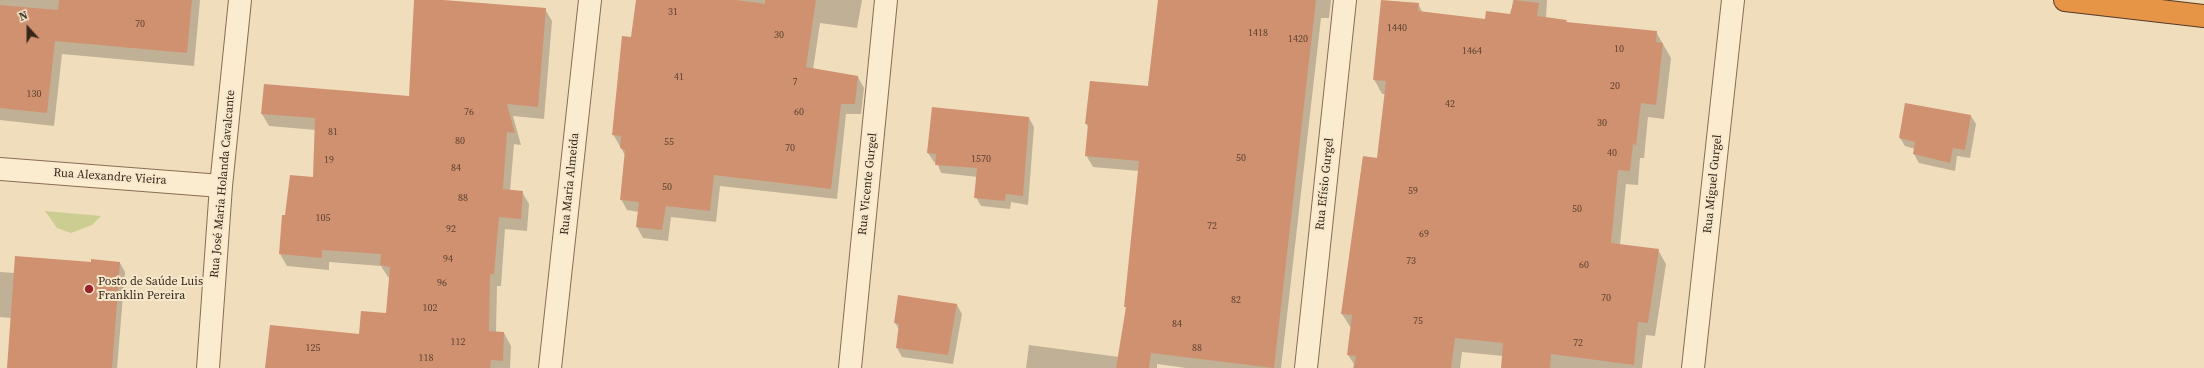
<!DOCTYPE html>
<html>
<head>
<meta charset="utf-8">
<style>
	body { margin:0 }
	#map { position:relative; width:2204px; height:368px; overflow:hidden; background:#f0ddbc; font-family:"Source Serif 4",serif }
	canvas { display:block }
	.north { position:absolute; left:8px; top:8px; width:40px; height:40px; -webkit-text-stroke:3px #f7e8cc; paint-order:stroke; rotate:339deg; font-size:11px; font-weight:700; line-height:16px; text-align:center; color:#36261b }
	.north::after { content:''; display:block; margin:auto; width:14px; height:18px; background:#36261b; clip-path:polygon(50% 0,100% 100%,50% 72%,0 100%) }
</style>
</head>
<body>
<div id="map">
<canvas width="2204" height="368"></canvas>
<div class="north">N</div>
</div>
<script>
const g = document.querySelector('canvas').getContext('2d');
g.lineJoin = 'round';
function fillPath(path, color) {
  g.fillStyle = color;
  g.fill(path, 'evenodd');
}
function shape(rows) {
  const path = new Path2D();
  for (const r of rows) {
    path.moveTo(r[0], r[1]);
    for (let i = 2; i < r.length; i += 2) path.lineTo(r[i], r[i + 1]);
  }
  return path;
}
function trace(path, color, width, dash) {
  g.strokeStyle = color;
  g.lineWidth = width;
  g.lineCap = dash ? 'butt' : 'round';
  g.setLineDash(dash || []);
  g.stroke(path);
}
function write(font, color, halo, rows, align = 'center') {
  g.font = font + ' "Source Serif 4",serif';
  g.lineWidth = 4;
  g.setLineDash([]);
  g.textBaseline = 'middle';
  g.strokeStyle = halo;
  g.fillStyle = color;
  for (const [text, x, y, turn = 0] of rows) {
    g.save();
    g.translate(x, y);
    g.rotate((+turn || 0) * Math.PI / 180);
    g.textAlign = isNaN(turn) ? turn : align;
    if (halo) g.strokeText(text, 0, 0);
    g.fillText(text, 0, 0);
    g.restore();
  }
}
fillPath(shape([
	[45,211,101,216,92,225,71,233,57,228]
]), '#cbce90');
fillPath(shape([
	[0,0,200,0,194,66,62,54,54,126,0,120],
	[637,0,862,0,857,28,820,23,813,70,858,77,864,88,861,114,846,114,837,199,720,186,716,222,671,217,668,241,643,238,637,227,639,212,627,210,621,199,626,157,613,134,632,38],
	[1159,0,1331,0,1329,18,1321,18,1281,368,1186,368,1157,364,1157,368,1026,368,1029,345,1119,357,1127,309,1139,171,1093,167,1086,155,1089,128,1086,124,1148,88],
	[1513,0,1547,0,1546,18,1566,21,1567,23,1656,32,1671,58,1664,119,1648,117,1644,158,1640,158,1638,185,1626,184,1620,245,1658,250,1666,264,1655,336,1646,335,1642,368,1502,368,1503,356,1462,352,1460,368,1353,368,1354,364,1348,355,1351,328,1342,314,1363,157,1378,159,1386,94,1382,94,1374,79,1418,4,1423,13,1486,20,1511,15],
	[545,9,552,21,544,119,513,116,521,145,514,144,510,191,522,192,529,204,527,231,505,229,501,286,497,286,496,333,504,333,511,346,510,368,266,368,360,335,387,314,390,278,388,277,381,266,329,262,329,270,287,266,280,254,286,216,314,178,316,130,269,126,262,114,410,97],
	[1971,116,1976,124,1970,158,1957,156,1955,171,1919,163,1914,154,1915,149,1905,146,1900,138],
	[1029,118,1034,127,1028,205,1011,202,1010,209,981,206,976,197,978,177,941,173,937,162,934,162,928,153],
	[120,263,125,272,117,368,8,368,12,318,0,317,0,272,15,273,92,264],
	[957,305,962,314,953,364,902,357,897,348,899,330,895,322]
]), '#0003');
fillPath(shape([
	[59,0,192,0,187,53,55,41,47,113,0,108,0,5,58,10],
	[414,0,443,0,546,8,538,107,507,104,515,133,507,132,503,189,523,191,521,219,499,217,494,274,490,274,489,331,504,332,503,361,491,360,490,368,265,368,270,325,359,334,361,311,386,313,390,267,380,265,381,254,322,250,322,258,279,254,282,215,285,215,290,175,313,177,315,118,261,114,264,84,409,96],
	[636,0,736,0,765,4,765,0,816,0,806,67,858,76,855,104,841,104,831,189,714,175,710,211,666,206,662,230,636,227,639,202,620,200,625,150,620,148,621,136,612,135,622,36,631,37],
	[1158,0,1316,0,1274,368,1151,353,1149,368,1116,368,1126,307,1124,307,1139,161,1085,156,1088,124,1085,124,1090,81,1148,86],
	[1381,0,1419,3,1418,11,1485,19,1486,11,1510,14,1514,0,1539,3,1537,16,1567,20,1566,22,1657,31,1656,42,1663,43,1656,105,1641,103,1636,145,1633,144,1630,171,1618,170,1611,243,1659,249,1648,323,1638,322,1634,365,1551,354,1550,368,1501,368,1503,343,1455,338,1451,368,1354,368,1356,356,1347,355,1352,315,1341,314,1363,156,1377,158,1386,81,1373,80],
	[1905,103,1971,115,1965,150,1953,148,1950,163,1913,154,1915,142,1899,138],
	[932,107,1029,117,1023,196,1006,194,1005,201,974,198,977,168,935,165,936,154,927,153],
	[15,256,91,262,91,259,120,262,112,368,7,368],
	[898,295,957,304,948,355,896,348,899,324,894,323]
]), '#d09170');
const minor = shape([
	[0,169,221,186],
	[208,368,221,186,240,0],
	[550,368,590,0],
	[850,368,886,0],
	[1306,368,1345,0],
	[1693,368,1733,0]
]);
const highway = shape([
	[2065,0,2204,16]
]);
trace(minor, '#886c55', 24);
trace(highway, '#553b2a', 24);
trace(minor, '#fbebcf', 22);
trace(highway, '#e69446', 22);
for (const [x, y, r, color] of [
	[89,289,5,"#9a222b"]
]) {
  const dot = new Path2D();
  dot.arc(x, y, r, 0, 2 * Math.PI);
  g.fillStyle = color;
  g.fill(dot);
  trace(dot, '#f7e8cc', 1.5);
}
write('10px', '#5c4130', null, [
	["31",673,12],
	["70",140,24],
	["1440",1397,28],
	["1418",1258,33],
	["30",779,35],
	["1420",1298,39],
	["10",1619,49],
	["1464",1472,51],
	["41",679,77],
	["7",795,82],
	["20",1615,86],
	["130",34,94],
	["42",1450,104],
	["76",469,112],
	["60",799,112],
	["30",1602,123],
	["81",333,132],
	["80",460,141],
	["55",669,142],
	["70",790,148],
	["40",1612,153],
	["50",1241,158],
	["1570",981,159],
	["19",329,160],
	["84",456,168],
	["50",667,187],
	["59",1413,191],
	["88",463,198],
	["50",1577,209],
	["105",323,218],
	["72",1212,226],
	["92",451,229],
	["69",1424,234],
	["94",448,259],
	["73",1411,261],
	["60",1584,265],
	["96",442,283],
	["70",1606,298],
	["82",1236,300],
	["102",430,308],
	["75",1418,321],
	["84",1177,324],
	["112",458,342],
	["72",1578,343],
	["125",313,348],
	["88",1197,348],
	["118",426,358]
]);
write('12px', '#36261b', '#f7e8cc', [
	["Rua Alexandre Vieira",110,177,4],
	["Rua José Maria Holanda Cavalcante",223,184,-85],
	["Rua Maria Almeida",570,184,-84],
	["Rua Vicente Gurgel",868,184,-84],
	["Rua Efísio Gurgel",1325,184,-84],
	["Rua Miguel Gurgel",1713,184,-84]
]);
write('12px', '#36261b', '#f7e8cc', [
	["Posto de Saúde Luis",98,282],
	["Franklin Pereira",98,296]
], 'left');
</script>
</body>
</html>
